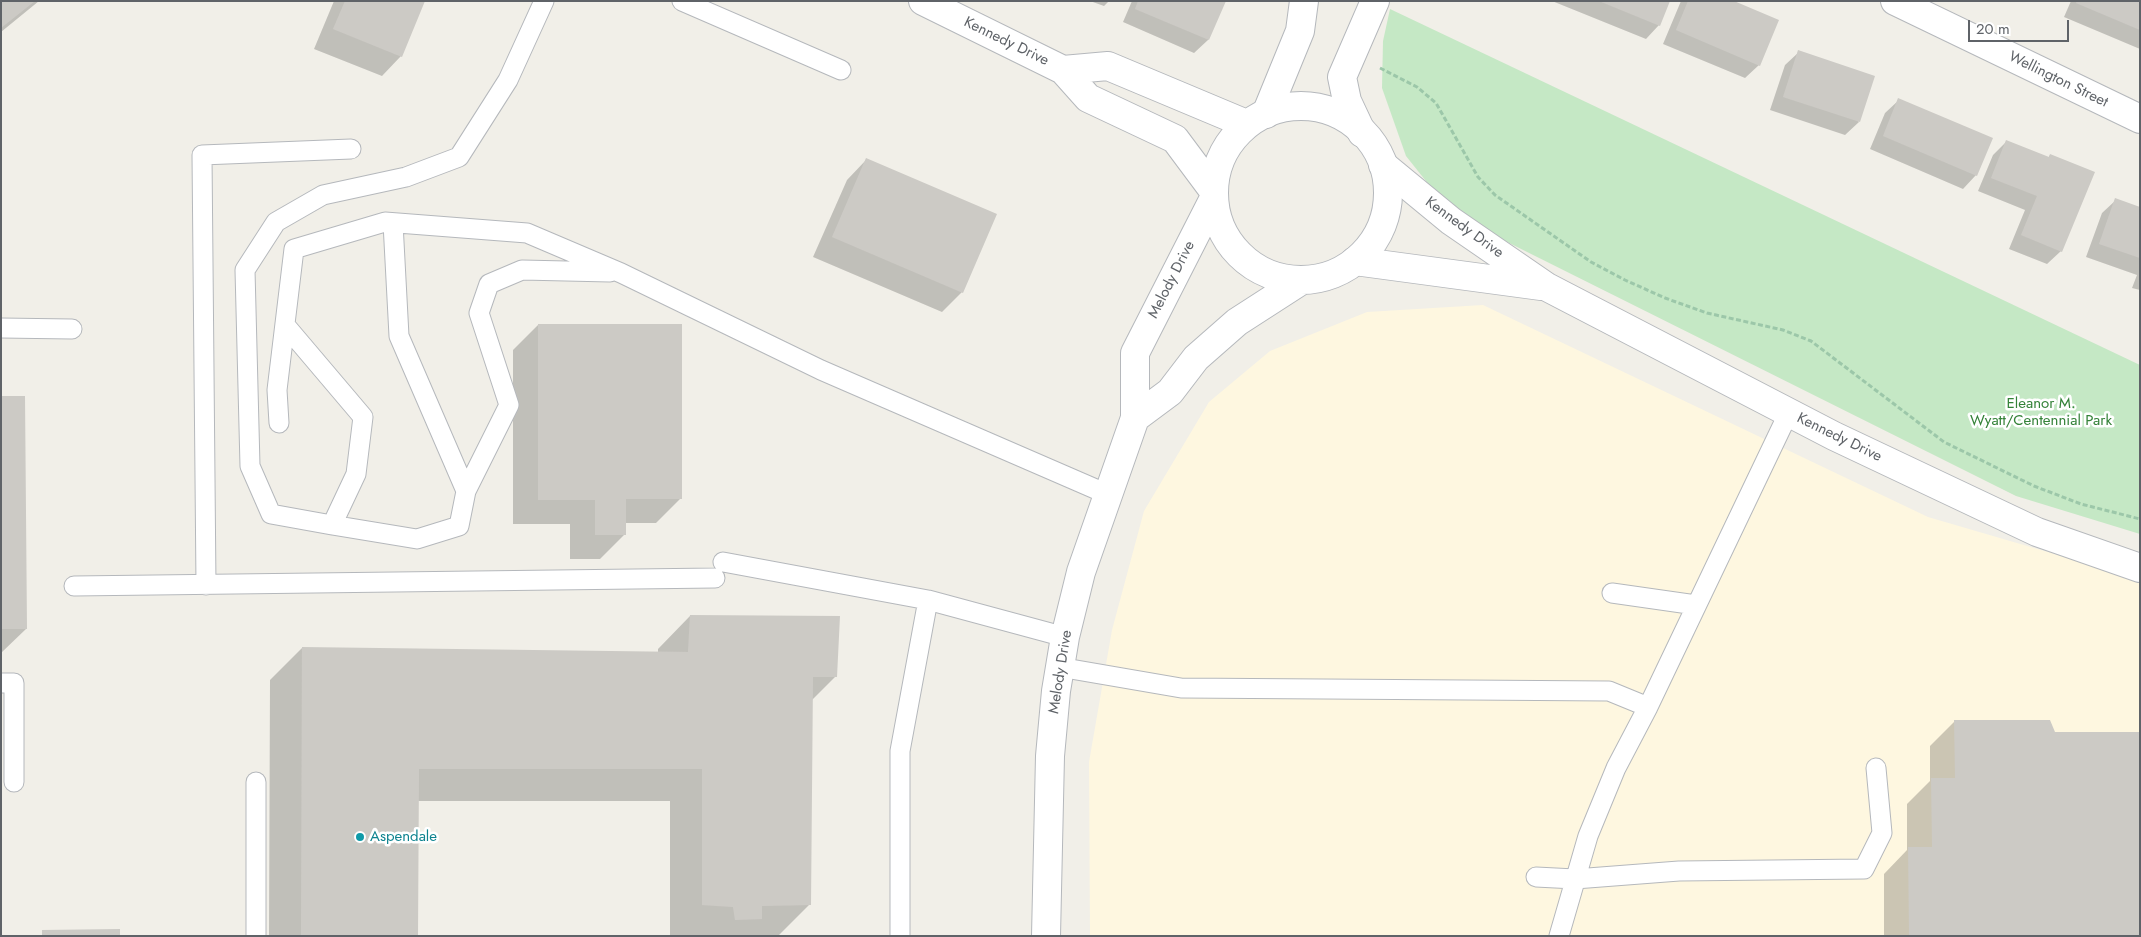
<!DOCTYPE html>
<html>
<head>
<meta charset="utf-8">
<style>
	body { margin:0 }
	#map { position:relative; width:2141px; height:937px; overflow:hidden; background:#f1efe8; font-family:Jost,sans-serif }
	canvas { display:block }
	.frame { position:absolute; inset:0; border:2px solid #5f6368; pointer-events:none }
	.scale { position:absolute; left:1968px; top:20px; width:101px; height:22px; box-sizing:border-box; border:2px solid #5f6368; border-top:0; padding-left:6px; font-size:15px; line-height:18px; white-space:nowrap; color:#5f6368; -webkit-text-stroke:4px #fff; paint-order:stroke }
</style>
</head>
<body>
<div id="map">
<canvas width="2141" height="937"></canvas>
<div class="frame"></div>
<div class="scale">20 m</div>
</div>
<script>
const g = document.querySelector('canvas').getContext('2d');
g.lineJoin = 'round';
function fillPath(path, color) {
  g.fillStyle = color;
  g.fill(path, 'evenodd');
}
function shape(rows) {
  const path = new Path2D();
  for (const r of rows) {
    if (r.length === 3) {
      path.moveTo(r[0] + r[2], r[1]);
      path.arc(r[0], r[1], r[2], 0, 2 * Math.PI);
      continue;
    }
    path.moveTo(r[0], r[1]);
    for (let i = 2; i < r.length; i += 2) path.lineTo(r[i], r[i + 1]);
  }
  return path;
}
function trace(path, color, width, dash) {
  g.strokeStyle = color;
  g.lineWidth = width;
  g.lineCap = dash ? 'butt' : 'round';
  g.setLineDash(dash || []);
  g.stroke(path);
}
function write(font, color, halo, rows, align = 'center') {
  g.font = font + ' Jost,sans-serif';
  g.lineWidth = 5;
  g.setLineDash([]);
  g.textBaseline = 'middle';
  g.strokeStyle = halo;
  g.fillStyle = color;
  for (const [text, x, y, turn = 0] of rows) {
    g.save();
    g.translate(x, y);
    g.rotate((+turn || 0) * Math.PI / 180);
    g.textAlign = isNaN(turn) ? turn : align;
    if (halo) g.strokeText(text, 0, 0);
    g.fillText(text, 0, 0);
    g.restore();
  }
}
fillPath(shape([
	[1483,305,1928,517,2140,579,2140,936,1090,936,1089,762,1112,630,1144,511,1209,402,1270,351,1367,312]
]), '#fef7e0');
fillPath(shape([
	[1390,9,2140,365,2140,534,2016,496,1453,215,1406,156,1382,88,1383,41]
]), '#c5e8c5');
fillPath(shape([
	[1,1,39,1,1,32],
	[334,1,424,1,401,56,382,76,314,49],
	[1090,1,1109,1,1104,6],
	[1132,1,1224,1,1208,40,1194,53,1123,22],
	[1552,1,1669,1,1659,25,1646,39],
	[1681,1,1731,1,1759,65,1745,78,1663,44],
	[2071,1,2140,1,2140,49,2064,17],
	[1799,52,1859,122,1845,135,1770,110,1785,65],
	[1899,100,1976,175,1963,189,1870,149,1885,113],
	[2007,141,2048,158,2050,155,2061,251,2047,264,2009,249,2025,210,1978,191,1993,155],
	[866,160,962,292,942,312,813,257,847,180],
	[2116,200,2140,209,2140,290,2132,288,2137,275,2086,257,2102,213],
	[538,325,681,498,656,523,625,523,625,534,600,559,570,559,570,524,513,524,513,350],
	[1,397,26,629,1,653],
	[690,616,836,676,812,700,810,904,778,936,670,936,670,801,418,801,417,936,269,936,270,680,302,648,658,653,658,649],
	[1955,721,2054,733,2140,936,1884,936,1884,874,1907,850,1907,804,1930,781,1930,746]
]), '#0003');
fillPath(shape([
	[1,1,35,1,1,28],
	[345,1,425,1,402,57,333,29],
	[1138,1,1226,1,1209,40,1135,9],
	[1599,1,1670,1,1660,26],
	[1688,1,1734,1,1779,20,1760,66,1676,30],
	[2077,1,2140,1,2140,30,2076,3],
	[1798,50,1875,76,1860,122,1783,97],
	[1898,98,1993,138,1977,176,1883,136],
	[2006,140,2049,157,2050,154,2095,172,2062,252,2021,235,2037,196,1991,178],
	[866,158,997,214,963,293,832,237],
	[2115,198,2140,207,2140,258,2099,244],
	[538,324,682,324,682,499,626,499,626,535,595,535,595,500,538,500],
	[1,396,25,396,27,629,1,629],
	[690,615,840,616,837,677,813,677,811,905,762,906,762,919,735,920,733,907,702,905,702,769,419,769,418,936,301,936,302,647,688,652],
	[1954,720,2050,720,2055,732,2140,732,2140,936,1909,936,1908,847,1932,847,1931,778,1955,778],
	[120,929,120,936,42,936,42,930]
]), '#cccac5');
const service = shape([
	[682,1,841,70],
	[285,325,363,417,356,474,332,525,271,514,250,466,245,270,276,222,323,195,406,177,459,157,508,80,544,1],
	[1,328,72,329],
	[279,423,277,390,294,249,385,222,527,233,621,273,821,370,1107,494],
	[466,491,509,405,479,313,489,284,522,270,610,272],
	[332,525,417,539,459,526,466,491,399,336,393,223],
	[723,562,928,600,1065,637],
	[206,585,202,155,351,149],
	[74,586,715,578],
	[1612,593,1696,605],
	[1059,667,1181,688,1609,691,1648,707],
	[1,683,14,683,14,782],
	[256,782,256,936],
	[1536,877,1575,879,1679,871,1864,869,1882,833,1876,768],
	[900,936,900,751,928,600],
	[1559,936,1588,836,1616,768,1648,707,1788,414]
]);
const minor = shape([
	[1895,1,2140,119],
	[1266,114,1300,31,1304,1],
	[1362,133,1347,101,1342,77,1375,1],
	[1383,165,1451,221,1547,287,1834,436,2037,532,2140,568],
	[1355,261,1541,286]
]);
const tertiary = shape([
	[923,1,1063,70,1088,98,1175,139,1213,190],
	[1063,70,1108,66,1244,123],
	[1301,193,87],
	[1135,418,1170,392,1196,358,1237,322,1299,282],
	[1046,936,1050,756,1056,691,1065,637,1081,572,1135,418,1135,353,1212,202]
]);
trace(service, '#b5b8bc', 21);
trace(minor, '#b5b8bc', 30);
trace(tertiary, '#b5b8bc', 30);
trace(shape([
	[1380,68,1417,87,1436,103,1478,177,1495,195,1591,262,1625,280,1665,298,1707,313,1783,330,1811,341,1944,442,2034,486,2081,504,2140,519]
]), '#9cc7a9', 3, [5, 2.5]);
trace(service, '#fff', 19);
trace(minor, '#fff', 28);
trace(tertiary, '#fff', 28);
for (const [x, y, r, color] of [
	[360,837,5,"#0f9aa8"]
]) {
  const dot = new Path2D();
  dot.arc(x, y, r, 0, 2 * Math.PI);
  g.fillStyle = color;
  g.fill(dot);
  trace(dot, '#fff', 2);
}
write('15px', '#5f6368', '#fff', [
	["Kennedy Drive",1006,42,26],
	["Wellington Street",2058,80,26],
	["Kennedy Drive",1464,228,36],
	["Melody Drive",1172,280,-63],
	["Kennedy Drive",1839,438,26],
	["Melody Drive",1061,672,-81]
]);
write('15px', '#348238', '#fff', [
	["Eleanor M.",2041,404],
	["Wyatt/Centennial Park",2041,421]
]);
write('15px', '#0d838f', '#fff', [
	["Aspendale",370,837]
], 'left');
</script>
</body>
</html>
